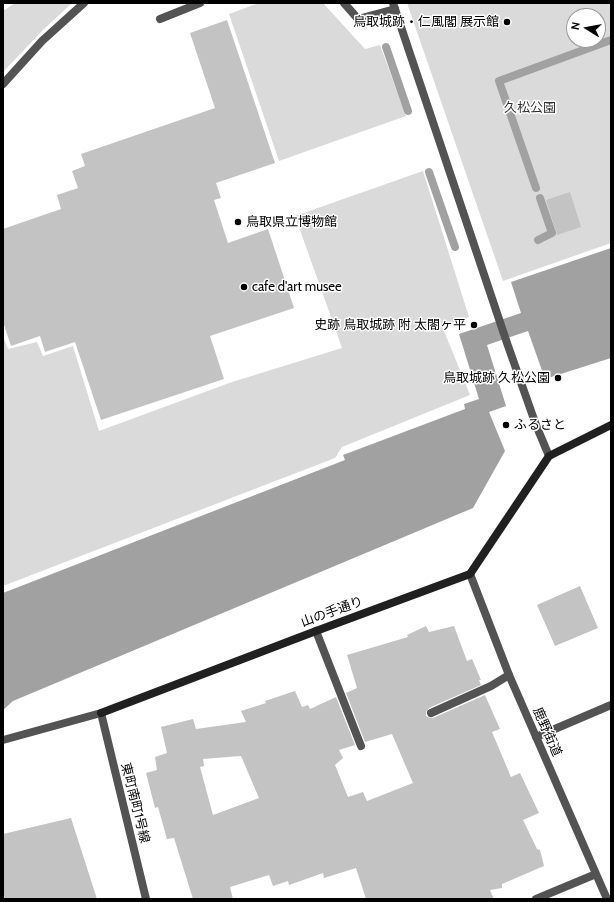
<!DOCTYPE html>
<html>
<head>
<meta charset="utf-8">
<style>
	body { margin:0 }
	#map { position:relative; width:614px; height:902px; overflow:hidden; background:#fff; font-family:Cabin,sans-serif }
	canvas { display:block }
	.frame { position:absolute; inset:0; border:4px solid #000; pointer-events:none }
	.north { position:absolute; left:566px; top:8px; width:40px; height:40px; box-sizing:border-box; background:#fff; border:1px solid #999; border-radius:50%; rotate:281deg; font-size:11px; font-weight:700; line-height:16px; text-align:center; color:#000 }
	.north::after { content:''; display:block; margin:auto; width:14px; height:18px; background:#000; clip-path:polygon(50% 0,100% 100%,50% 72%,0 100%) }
</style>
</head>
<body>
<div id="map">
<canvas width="614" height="902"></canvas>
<div class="frame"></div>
<div class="north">N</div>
</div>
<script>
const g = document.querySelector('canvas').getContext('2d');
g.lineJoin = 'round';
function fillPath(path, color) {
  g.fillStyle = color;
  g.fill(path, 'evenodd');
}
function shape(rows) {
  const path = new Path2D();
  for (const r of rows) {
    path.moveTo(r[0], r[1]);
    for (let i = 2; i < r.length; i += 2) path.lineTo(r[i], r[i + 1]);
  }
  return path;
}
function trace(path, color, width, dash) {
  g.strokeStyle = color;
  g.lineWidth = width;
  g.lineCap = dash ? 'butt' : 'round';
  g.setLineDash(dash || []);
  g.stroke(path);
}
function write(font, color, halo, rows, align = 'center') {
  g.font = font + ' Cabin,"Noto Sans JP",sans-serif';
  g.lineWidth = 3;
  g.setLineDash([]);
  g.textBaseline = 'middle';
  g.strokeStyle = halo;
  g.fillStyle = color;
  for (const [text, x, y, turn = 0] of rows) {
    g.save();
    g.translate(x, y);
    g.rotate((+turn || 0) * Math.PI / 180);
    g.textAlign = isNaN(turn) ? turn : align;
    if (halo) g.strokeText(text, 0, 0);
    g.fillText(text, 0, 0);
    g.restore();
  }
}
fillPath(shape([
	[15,3,72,3,43,30,3,72,3,11],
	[259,3,323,3,365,49,380,45,406,116,279,161,229,14],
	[407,3,611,3,611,243,503,281],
	[574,16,598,16,598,40,574,40],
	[423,171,469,317,442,326,470,395,342,447,335,458,3,586,3,336,8,349,37,342,43,356,73,346,99,431,232,382,342,348,295,216]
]), '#dadada');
fillPath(shape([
	[611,248,611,358,545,379,528,331,487,345,506,406,489,412,505,451,473,508,13,701,3,710,3,593,345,460,343,455,465,409,464,404,479,399,459,334,521,313,511,282]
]), '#a1a1a1');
trace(shape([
	[386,47,408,111],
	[429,172,455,247],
	[536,188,499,81,611,40],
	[538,240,552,233,540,198]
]), '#a1a1a1', 8);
fillPath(shape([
	[227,20,275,163,216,183,221,198,214,200,228,243,268,229,294,308,210,336,224,379,101,420,75,342,45,352,40,336,11,346,3,322,3,229,61,209,57,195,78,188,72,171,85,166,81,154,215,108,190,33],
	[570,192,581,227,557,235,546,200],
	[580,586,598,628,555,646,537,605],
	[426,626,429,632,454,626,467,661,472,659,481,680,479,680,481,685,429,708,426,712,426,716,430,718,433,718,485,695,500,729,492,732,511,777,520,773,539,813,523,820,537,849,540,850,544,866,502,884,502,888,490,890,494,899,366,899,356,868,324,878,323,873,289,885,288,881,273,886,269,875,230,887,233,899,193,899,174,838,167,839,158,807,155,808,146,773,157,770,155,757,167,753,161,727,193,719,196,729,246,722,241,711,266,703,265,701,295,691,302,707,308,705,310,709,336,697,355,745,339,750,343,758,335,765,348,797,363,792,367,801,413,783,392,734,365,742,346,693,357,688,347,655,408,637,407,635],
	[241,756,259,798,213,815,200,767,204,766,203,759],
	[71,818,97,899,3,899,3,834]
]), '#c3c3c3');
trace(shape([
	[344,3,358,19,395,9],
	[160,19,200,3],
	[3,84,42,41,84,3],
	[316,631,361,746],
	[431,713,491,686,509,675],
	[536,737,611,705]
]), '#535353', 8);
trace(shape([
	[393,3,507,343,536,425,549,456],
	[470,574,509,675,607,899],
	[3,740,101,713,146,899],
	[536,899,596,874]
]), '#535353', 8);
trace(shape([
	[101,713,316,631,470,574,549,456,611,425]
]), '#202020', 8);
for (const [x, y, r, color] of [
	[507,22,4,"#000"],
	[238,222,4,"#000"],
	[244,287,4,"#000"],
	[474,325,4,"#000"],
	[558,378,4,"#000"],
	[506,425,4,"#000"]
]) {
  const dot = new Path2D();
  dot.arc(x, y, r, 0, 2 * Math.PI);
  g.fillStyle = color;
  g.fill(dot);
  trace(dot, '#fff', 1.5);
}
write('13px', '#000', '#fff', [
	["鳥取城跡・仁風閣 展示館",499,22],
	["鳥取県立博物館",246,222,"left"],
	["cafe d'art musee",252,287,"left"],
	["史跡 鳥取城跡 附 太閤ヶ平",466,325],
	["鳥取城跡 久松公園",550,378],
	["ふるさと",514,425,"left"]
], 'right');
write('13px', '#313131', '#fff', [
	["久松公園",530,108]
]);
write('13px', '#000', '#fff', [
	["山の手通り",332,612,-20],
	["鹿野街道",547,732,66],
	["東町南町1号線",135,803,76]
]);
</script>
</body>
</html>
